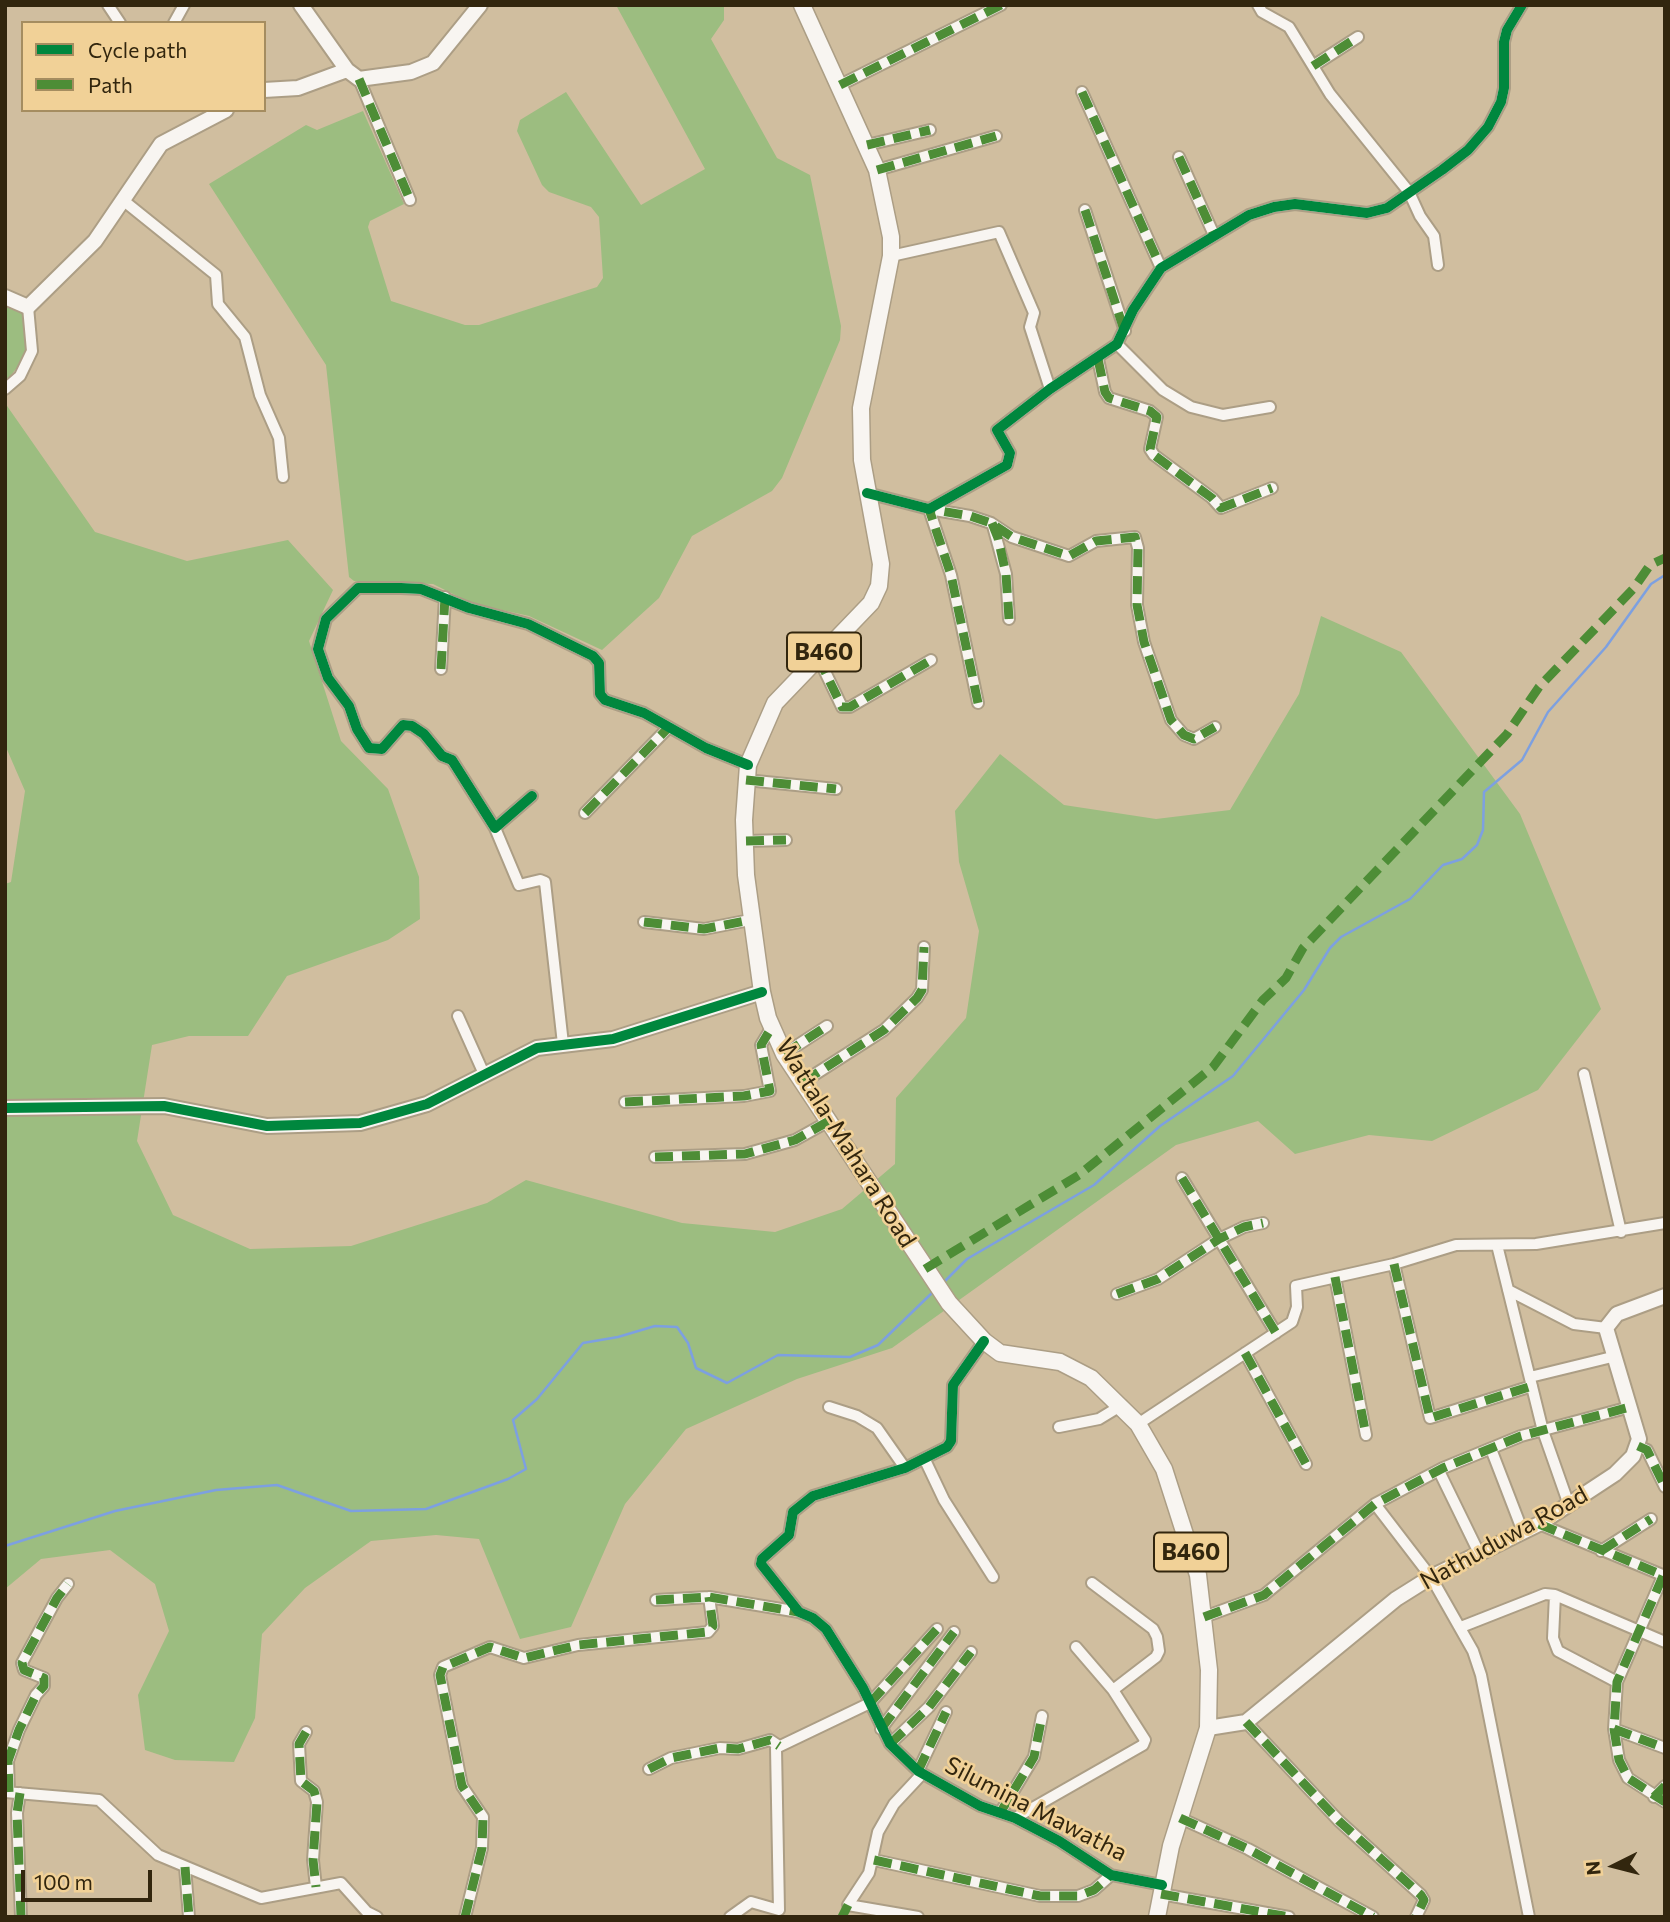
<!DOCTYPE html>
<html>
<head>
<meta charset="utf-8">
<style>
	body { margin:0 }
	#map { position:relative; width:1670px; height:1922px; overflow:hidden; background:#d0be9f; font-family:Commissioner,sans-serif }
	canvas { display:block }
	.frame { position:absolute; inset:0; border:7px solid #32260e; pointer-events:none }
	.legend { position:absolute; left:21px; top:21px; width:245px; height:91px; box-sizing:border-box; background:#f1d197; border:2px solid #a58d60; margin:0; padding:9px 12px; list-style:none; font-size:21px; color:#32260e }
	.legend li { display:flex; align-items:center; gap:14px; height:35px }
	.legend b { width:35px; border:2px solid #a58d60 }
	.north { position:absolute; left:1579px; top:1831px; width:70px; height:70px; -webkit-text-stroke:5px #f1d197; paint-order:stroke; rotate:264deg; font-size:19px; font-weight:700; line-height:28px; text-align:center; color:#32260e }
	.north::after { content:''; display:block; margin:auto; width:24px; height:32px; background:#32260e; clip-path:polygon(50% 0,100% 100%,50% 72%,0 100%) }
	.scale { position:absolute; left:21px; top:1870px; width:131px; height:32px; box-sizing:border-box; border:4px solid #32260e; border-top:0; padding-left:9px; font-size:21px; line-height:24px; white-space:nowrap; color:#32260e; -webkit-text-stroke:5px #f1d197; paint-order:stroke }
</style>
</head>
<body>
<div id="map">
<canvas width="1670" height="1922"></canvas>
<div class="frame"></div>
<ul class="legend">
<li><b style="height:9px;background:#00873e"></b>Cycle path</li>
<li><b style="height:9px;background:#4d8d36"></b>Path</li>
</ul>
<div class="north">N</div>
<div class="scale">100 m</div>
</div>
<script>
const g = document.querySelector('canvas').getContext('2d');
g.lineJoin = 'round';
function fillPath(path, color) {
  g.fillStyle = color;
  g.fill(path, 'evenodd');
}
function shape(rows) {
  const path = new Path2D();
  for (const r of rows) {
    path.moveTo(r[0], r[1]);
    for (let i = 2; i < r.length; i += 2) path.lineTo(r[i], r[i + 1]);
  }
  return path;
}
function trace(path, color, width, dash) {
  g.strokeStyle = color;
  g.lineWidth = width;
  g.lineCap = dash ? 'butt' : 'round';
  g.setLineDash(dash || []);
  g.stroke(path);
}
function write(font, color, halo, rows, align = 'center') {
  g.font = font + ' Commissioner,sans-serif';
  g.lineWidth = 5;
  g.setLineDash([]);
  g.textBaseline = 'middle';
  g.strokeStyle = halo;
  g.fillStyle = color;
  for (const [text, x, y, turn = 0] of rows) {
    g.save();
    g.translate(x, y);
    g.rotate((+turn || 0) * Math.PI / 180);
    g.textAlign = isNaN(turn) ? turn : align;
    if (halo) g.strokeText(text, 0, 0);
    g.fillText(text, 0, 0);
    g.restore();
  }
}
fillPath(shape([
	[616,5,724,5,724,20,711,39,777,158,810,175,841,326,840,340,782,478,772,491,692,536,659,598,602,650,529,616,471,603,433,584,354,581,349,577,326,365,209,184,306,125,317,130,363,111,404,204,370,221,368,227,391,301,465,325,479,325,597,287,603,278,599,217,591,207,549,192,542,185,517,131,520,120,566,92,641,205,705,169],
	[5,303,23,309,29,338,26,356,5,383],
	[5,403,95,532,187,561,288,540,333,590,309,641,341,741,388,789,419,877,420,919,388,940,287,976,248,1036,189,1036,152,1045,137,1141,173,1215,250,1249,351,1246,487,1203,526,1180,682,1223,775,1232,842,1209,895,1164,896,1098,966,1018,979,931,959,862,955,811,1000,754,1064,805,1156,819,1230,810,1299,694,1321,616,1401,652,1520,814,1601,1009,1538,1090,1432,1141,1369,1135,1295,1154,1258,1121,1176,1145,892,1348,797,1379,686,1429,625,1504,571,1627,520,1639,479,1539,436,1535,371,1541,305,1588,262,1634,255,1718,234,1762,175,1760,145,1750,138,1695,169,1631,155,1584,110,1550,41,1559,5,1589,5,884,11,882,25,791,5,745]
]), '#9cbd80');
trace(shape([
	[944,1282,967,1259,1094,1185,1160,1126,1233,1076,1304,990,1330,948,1341,937,1410,899,1443,865,1462,859,1477,845,1483,830,1484,792,1522,760,1548,712,1606,647,1651,584,1665,575],
	[5,1546,115,1511,216,1490,277,1485,351,1511,426,1509,508,1479,526,1469,513,1420,537,1399,583,1343,618,1337,655,1326,677,1327,688,1343,696,1368,727,1383,778,1355,850,1357,878,1345,934,1291]
]), '#7da0e0', 2.5);
const street = shape([
	[108,5,120,23],
	[1258,5,1262,12,1289,27,1330,94,1409,192,1420,216,1434,236,1438,265],
	[174,23,184,5],
	[1313,66,1358,37],
	[359,79,410,200],
	[840,85,1001,5],
	[1082,92,1161,268],
	[867,145,930,130],
	[1179,157,1214,235],
	[877,170,996,136],
	[124,201,216,275,218,304,245,337,260,395,279,438,283,477],
	[1085,210,1125,331],
	[891,256,999,232,1034,313,1030,327,1050,389],
	[1117,344,1163,390,1191,407,1223,415,1270,407],
	[1098,359,1105,392,1109,398,1150,411,1157,417,1150,449,1154,455,1212,498,1221,508,1272,488],
	[5,389,20,376,32,351,28,307],
	[867,493,929,509,1007,465,1010,453,997,430,1050,389,1117,344,1133,310,1161,268,1249,215,1274,207,1295,204,1367,213,1387,208,1442,170,1468,150,1488,127,1501,102,1504,88,1504,42,1507,30,1522,5],
	[993,526,1006,574,1009,619],
	[818,657,842,707,850,707,931,660],
	[441,669,445,597],
	[978,703,951,575,929,509,970,516,991,523,1012,537,1069,556,1096,541,1135,537,1138,548,1137,605,1144,642,1171,720,1184,735,1194,739,1215,727],
	[746,780,836,789],
	[532,796,495,828,452,760,442,756,424,734,412,726,403,725,382,749,369,748,357,729,349,706,328,678,318,649,326,619,358,588,401,588,421,589,469,608,528,624,593,656,599,663,600,694,605,700,644,713,706,748,748,765],
	[585,813,669,727],
	[495,828,519,885,540,880,545,882,563,1044],
	[746,841,786,840],
	[644,922,704,929,750,920],
	[458,1016,484,1074],
	[784,1054,827,1026],
	[1584,1074,1621,1232],
	[803,1082,884,1030,917,998,922,990,924,947],
	[625,1102,744,1096,770,1091,761,1045,773,1025],
	[655,1157,745,1154,795,1140,829,1121],
	[1182,1178,1276,1333],
	[1497,1245,1543,1431,1569,1505],
	[1394,1264,1430,1418,1532,1386],
	[1335,1277,1366,1435],
	[1508,1290,1574,1324,1606,1328],
	[1117,1294,1158,1279,1219,1239,1244,1227,1263,1223],
	[984,1341,953,1385,951,1441,947,1447,905,1468,813,1496,793,1512,789,1535,762,1559,761,1564,799,1612,813,1618,826,1629,863,1688,890,1744,918,1771,980,1806,1015,1818,1059,1841,1111,1875,1162,1885],
	[1245,1353,1306,1464],
	[1530,1377,1612,1357],
	[829,1407,857,1416,877,1428,905,1468],
	[1138,1424,1292,1322,1297,1307,1296,1286,1394,1264,1456,1245,1536,1244,1665,1223],
	[1059,1427,1099,1419,1122,1405],
	[1638,1446,1647,1450,1665,1487],
	[1491,1449,1523,1532],
	[925,1460,944,1500,993,1577],
	[1439,1471,1480,1555],
	[1375,1504,1431,1577,1473,1651,1481,1675,1529,1917],
	[1539,1524,1665,1576],
	[1601,1551,1651,1519],
	[1663,1576,1617,1682,1614,1729,1619,1760,1628,1778,1665,1802],
	[1555,1595,1553,1638,1558,1651,1617,1682],
	[656,1600,709,1597,799,1612],
	[1204,1617,1264,1595,1375,1504,1443,1468,1521,1436,1630,1407],
	[1461,1627,1545,1594,1555,1595,1665,1642],
	[1076,1647,1113,1690],
	[1246,1722,1339,1821,1421,1895,1424,1900,1416,1917],
	[881,1729,954,1632],
	[1614,1729,1665,1748],
	[306,1732,299,1744,301,1781,314,1791,317,1802,313,1860,316,1887],
	[890,1744,929,1707,971,1652],
	[649,1769,671,1758,720,1748,738,1749,770,1740,779,1746],
	[918,1771,946,1712],
	[5,1792,99,1800,158,1855,261,1898,341,1883,367,1912,377,1917],
	[9,1792,8,1761,19,1730,36,1695,44,1686,44,1678,24,1670,22,1663,57,1598,68,1584],
	[20,1793,17,1813,21,1917],
	[1654,1797,1665,1786],
	[1000,1813,1034,1757,1042,1716],
	[1015,1818,1143,1745,1145,1740,1113,1690,1156,1657,1159,1651,1157,1637,1153,1629,1092,1583],
	[1180,1818,1248,1849,1373,1917],
	[874,1860,1040,1896,1078,1896,1094,1890,1111,1875],
	[185,1867,189,1917],
	[1161,1894,1289,1917],
	[465,1917,482,1848,483,1817,462,1786,440,1675,443,1667,490,1647,524,1658,578,1645,708,1632,713,1626,709,1597],
	[730,1917,751,1902,779,1910,776,1748,870,1703,937,1629],
	[918,1917,848,1905,869,1873,878,1832,894,1804,922,1774]
]);
const secondary = shape([
	[301,5,347,70,359,79,411,72,433,63,480,5],
	[264,90,298,88,347,70],
	[5,297,28,307,95,241,161,144,226,110],
	[5,1108,164,1106,267,1126,360,1123,427,1104,537,1048,613,1039,762,992],
	[1208,1728,1246,1722,1396,1599,1431,1577,1539,1524,1615,1474,1633,1456,1639,1439,1606,1328,1617,1314,1665,1296]
]);
const primary = shape([
	[802,5,877,170,891,237,891,256,861,408,862,460,881,564,879,586,871,603,775,703,748,765,744,820,746,875,762,992,768,1018,784,1054,949,1303,984,1341,1000,1353,1060,1362,1091,1378,1138,1424,1164,1469,1198,1575,1209,1670,1208,1728,1171,1846,1157,1917]
]);
trace(street, '#ac9e85', 14);
trace(secondary, '#ac9e85', 18);
trace(primary, '#ac9e85', 19);
trace(street, '#f8f5f1', 10);
trace(secondary, '#f8f5f1', 14);
trace(primary, '#f8f5f1', 16);
trace(shape([
	[1313,66,1358,37],
	[359,79,410,200],
	[840,85,1001,5],
	[1082,92,1161,268],
	[867,145,930,130],
	[1179,157,1214,235],
	[877,170,996,136],
	[1085,210,1124,330],
	[1098,359,1105,392,1109,398,1150,411,1157,417,1150,449,1154,455,1212,498,1221,508,1272,488],
	[992,523,998,538,1006,574,1009,619],
	[818,657,842,707,850,707,931,660],
	[441,669,445,597],
	[978,703,951,575,929,509,970,516,991,523,1012,537,1069,556,1096,541,1135,537,1138,548,1137,605,1144,642,1171,720,1184,735,1194,739,1215,727],
	[746,780,836,789],
	[585,813,669,727],
	[746,841,786,840],
	[644,922,704,929,750,920],
	[784,1054,827,1026],
	[803,1082,884,1030,917,998,922,990,924,947],
	[625,1102,744,1096,770,1091,761,1045,773,1025],
	[655,1157,745,1154,795,1140,829,1121],
	[1182,1178,1276,1333],
	[1394,1264,1430,1418,1532,1386],
	[925,1269,1079,1175,1213,1067,1263,1000,1286,978,1303,948,1507,734,1539,687,1634,588,1650,565,1665,558],
	[1335,1277,1366,1435],
	[1117,1294,1158,1279,1219,1239,1244,1227,1263,1223],
	[1245,1353,1306,1464],
	[1638,1446,1647,1450,1665,1487],
	[1539,1524,1665,1576],
	[1601,1551,1651,1519],
	[1663,1576,1617,1682,1614,1729,1619,1760,1628,1778,1665,1802],
	[656,1600,709,1597,798,1612],
	[1204,1617,1264,1595,1375,1504,1443,1468,1521,1436,1630,1407],
	[870,1703,937,1629],
	[1246,1722,1339,1821,1421,1895,1424,1900,1416,1917],
	[881,1729,954,1632],
	[1614,1729,1665,1748],
	[306,1732,299,1744,301,1781,314,1791,317,1802,313,1860,316,1887],
	[890,1744,929,1707,971,1652],
	[649,1769,671,1758,720,1748,738,1749,770,1740,779,1746],
	[918,1771,946,1712],
	[9,1792,8,1761,19,1730,36,1695,44,1686,44,1678,24,1670,22,1663,57,1598,68,1584],
	[20,1793,17,1813,21,1917],
	[1654,1797,1665,1786],
	[1000,1813,1034,1757,1042,1716],
	[1180,1818,1248,1849,1373,1917],
	[874,1860,1040,1896,1078,1896,1094,1890,1111,1875],
	[185,1867,189,1917],
	[1161,1894,1289,1917],
	[465,1917,482,1848,483,1817,462,1786,440,1675,443,1667,490,1647,524,1658,578,1645,708,1632,713,1626,709,1597],
	[842,1917,848,1905]
]), '#4d8d36', 9, [18, 9]);
trace(shape([
	[867,493,929,509,1007,465,1010,453,997,430,1050,389,1117,344,1133,310,1161,268,1249,215,1274,207,1295,204,1367,213,1387,208,1442,170,1468,150,1488,127,1501,102,1504,88,1504,42,1507,30,1522,5],
	[532,796,495,828,452,760,442,756,424,734,412,726,403,725,382,749,369,748,357,729,349,706,328,678,318,649,326,619,358,588,401,588,421,589,469,608,528,624,593,656,599,663,600,694,605,700,644,713,706,748,748,765],
	[5,1108,164,1106,267,1126,360,1123,427,1104,537,1048,613,1039,762,992],
	[984,1341,953,1385,951,1441,947,1447,905,1468,813,1496,793,1512,789,1535,762,1559,761,1564,799,1612,813,1618,826,1629,863,1688,890,1744,918,1771,980,1806,1015,1818,1059,1841,1111,1875,1162,1885]
]), '#00873e', 10);
for (const [x, y, w] of [
	[824,652,74],
	[1191,1552,74]
]) {
  const box = new Path2D();
  box.roundRect(x - w / 2, y - 19.5, w, 39, 5);
  g.fillStyle = '#f1d197';
  g.fill(box);
  trace(box, '#32260e', 2);
}
write('bold 23px', '#32260e', null, [
	["B460",824,652],
	["B460",1191,1552]
]);
write('24px', '#32260e', '#f1d197', [
	["Wattala-Mahara Road",846,1143,58],
	["Nathuduwa Road",1504,1538,-29],
	["Silumina Mawatha",1036,1809,27]
]);
</script>
</body>
</html>
